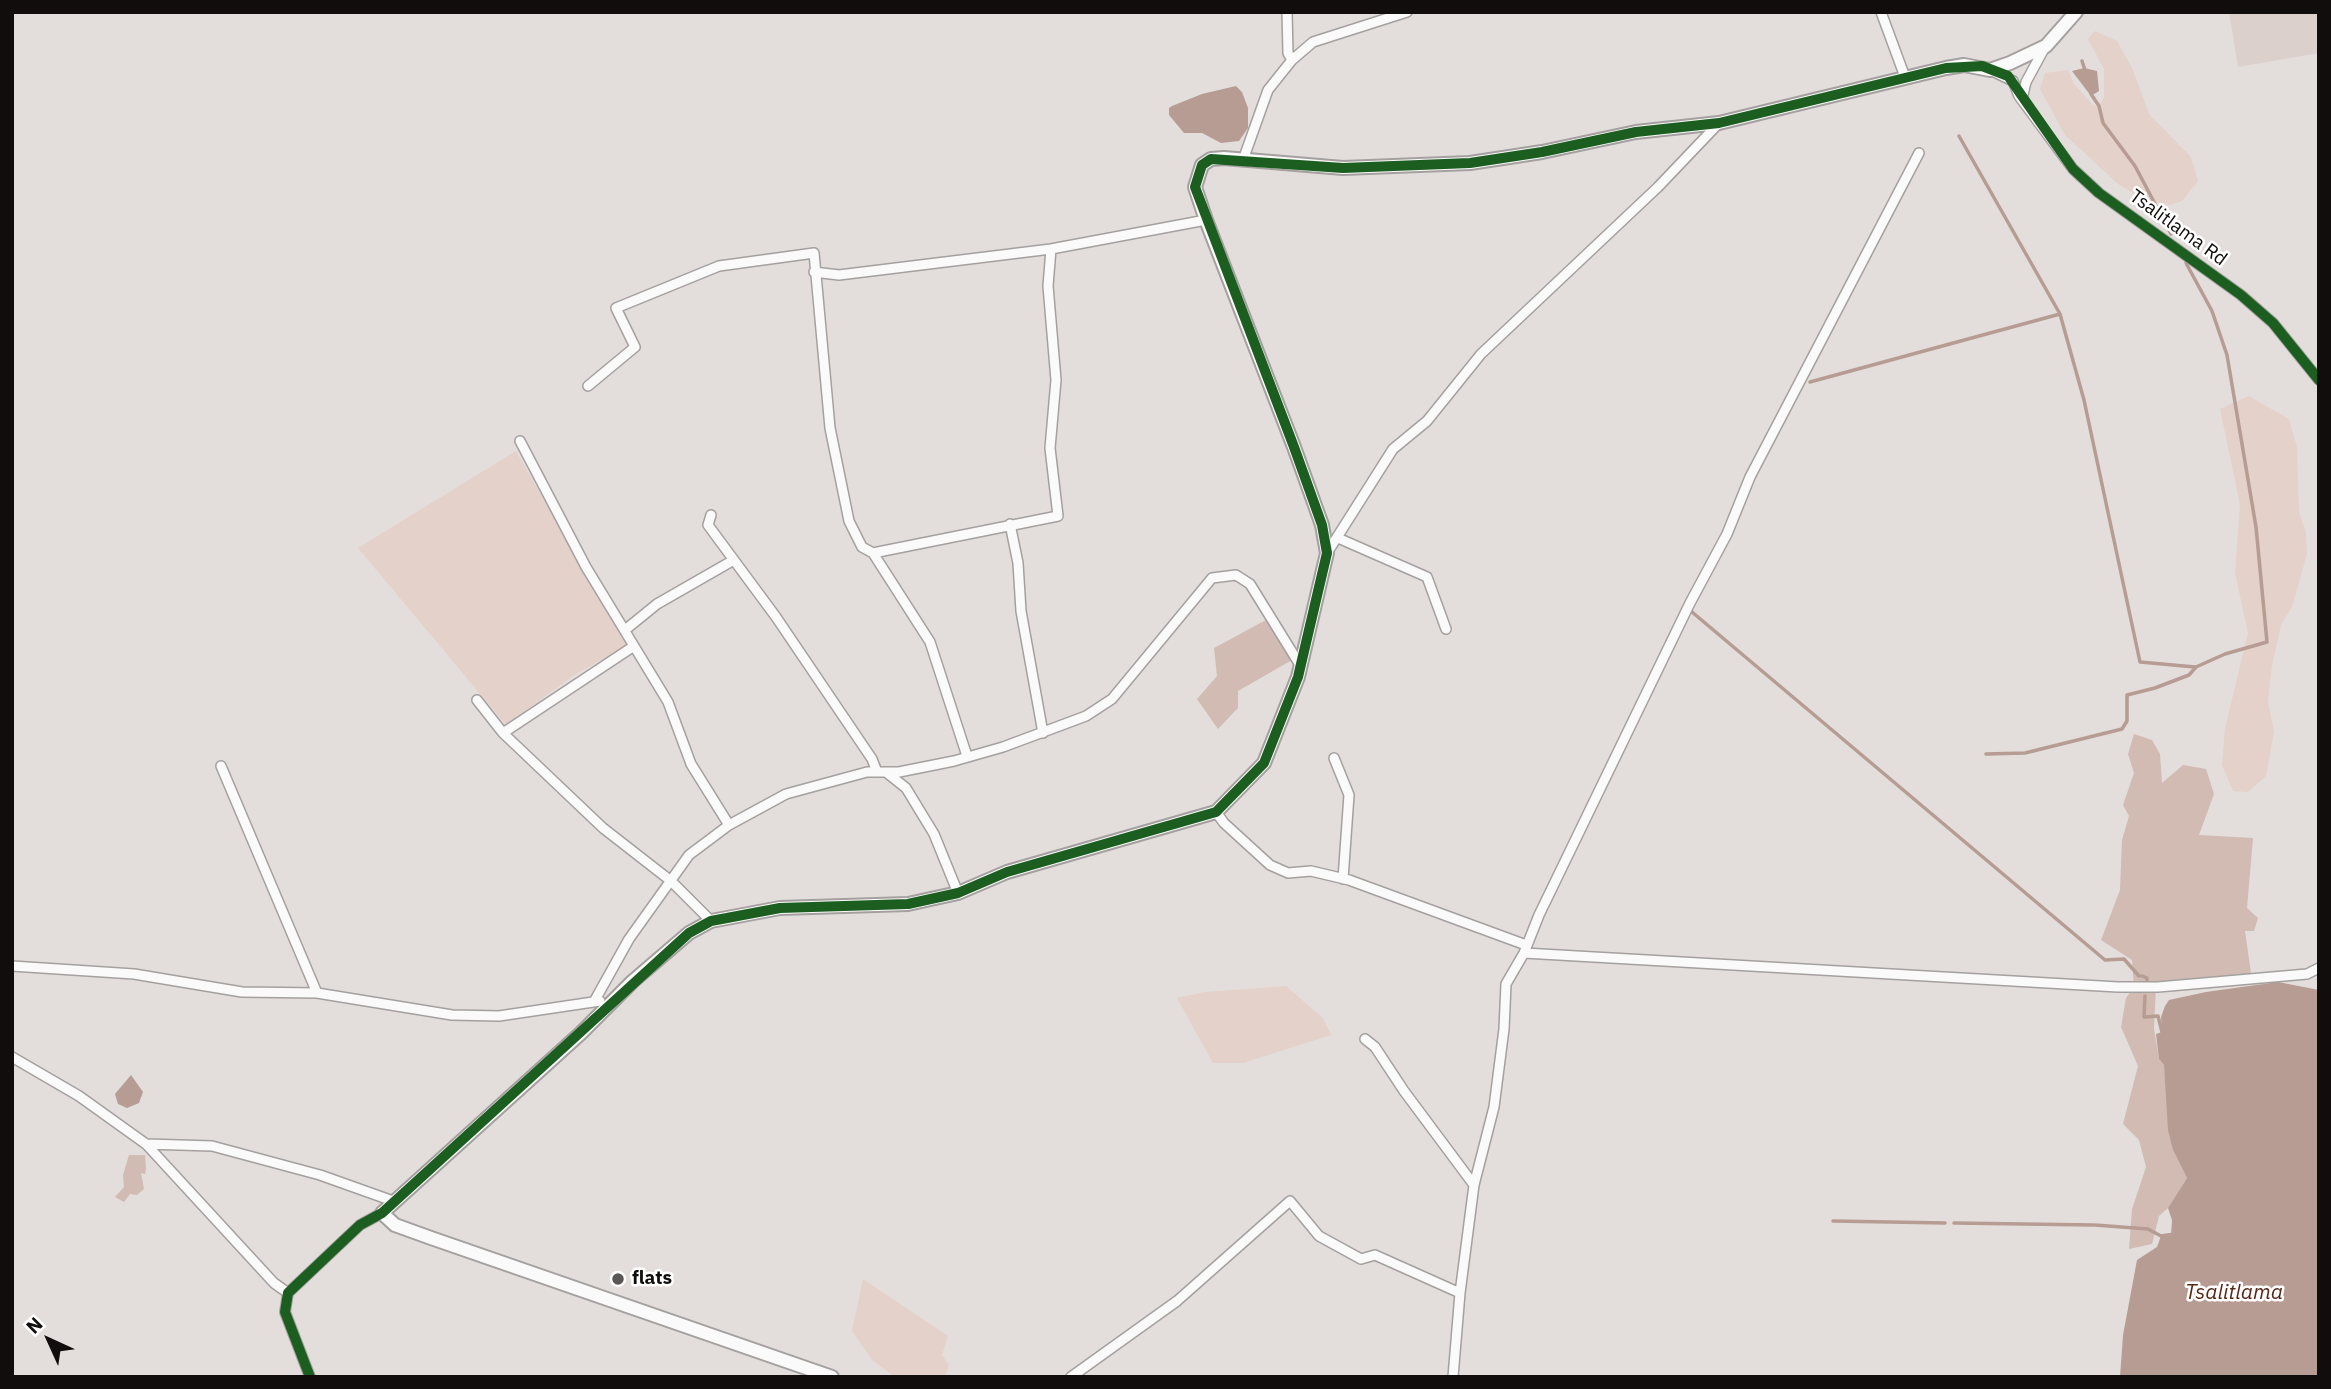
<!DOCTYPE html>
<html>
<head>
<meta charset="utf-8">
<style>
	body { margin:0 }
	#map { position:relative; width:2331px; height:1389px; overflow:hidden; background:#e3dedc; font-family:"IBM Plex Sans",sans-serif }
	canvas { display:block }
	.frame { position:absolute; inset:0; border:14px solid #100d0c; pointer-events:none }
	.north { position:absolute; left:14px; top:1305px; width:70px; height:70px; -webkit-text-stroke:5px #fff; paint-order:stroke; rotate:315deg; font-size:19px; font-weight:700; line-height:28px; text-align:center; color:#100d0c }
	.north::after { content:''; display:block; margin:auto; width:24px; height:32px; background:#100d0c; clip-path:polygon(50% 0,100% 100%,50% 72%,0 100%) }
</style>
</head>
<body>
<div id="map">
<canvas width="2331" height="1389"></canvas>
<div class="frame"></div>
<div class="north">N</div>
</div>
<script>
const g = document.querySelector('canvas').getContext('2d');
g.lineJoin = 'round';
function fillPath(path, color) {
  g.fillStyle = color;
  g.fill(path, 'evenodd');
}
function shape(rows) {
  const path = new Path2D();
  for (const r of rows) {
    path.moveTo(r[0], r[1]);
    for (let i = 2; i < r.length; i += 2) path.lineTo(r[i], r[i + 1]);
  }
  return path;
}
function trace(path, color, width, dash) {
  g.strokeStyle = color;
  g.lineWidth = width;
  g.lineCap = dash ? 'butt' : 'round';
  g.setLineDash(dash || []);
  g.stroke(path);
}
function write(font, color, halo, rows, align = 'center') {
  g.font = font + ' "IBM Plex Sans",sans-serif';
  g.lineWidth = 5;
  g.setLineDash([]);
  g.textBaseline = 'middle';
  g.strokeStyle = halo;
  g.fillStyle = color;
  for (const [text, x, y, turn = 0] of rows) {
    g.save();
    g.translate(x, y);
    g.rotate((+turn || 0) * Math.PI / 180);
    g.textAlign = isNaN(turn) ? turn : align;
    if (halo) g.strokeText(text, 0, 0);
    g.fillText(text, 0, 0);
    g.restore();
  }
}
fillPath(shape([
	[2229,12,2319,12,2319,53,2238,67]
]), '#dcd0cc');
fillPath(shape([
	[2095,31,2117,41,2133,70,2149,114,2191,157,2198,181,2182,201,2170,205,2143,199,2118,184,2065,135,2040,89,2045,73,2068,70,2074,84,2094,106,2099,106,2104,97,2104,69,2088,39],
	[2249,396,2289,419,2297,447,2299,512,2306,532,2307,554,2292,607,2281,625,2272,666,2268,702,2274,731,2266,776,2248,792,2233,791,2222,765,2225,728,2248,633,2235,573,2240,505,2220,409],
	[516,451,627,645,573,676,506,725,358,548],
	[1286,986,1323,1018,1331,1035,1243,1063,1213,1063,1177,998,1204,992],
	[863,1279,948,1336,942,1355,949,1365,945,1377,895,1377,872,1360,852,1331]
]), '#e4d1ca');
fillPath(shape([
	[1266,620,1292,660,1238,691,1238,708,1218,729,1197,699,1217,676,1214,648],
	[2134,734,2152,740,2160,754,2162,783,2183,765,2206,769,2214,794,2199,835,2253,838,2247,908,2258,918,2254,931,2245,931,2251,973,2156,986,2154,1029,2159,1059,2164,1065,2173,1150,2187,1178,2168,1208,2159,1216,2152,1244,2129,1249,2132,1209,2146,1167,2139,1140,2123,1124,2138,1066,2121,1027,2126,998,2134,987,2132,960,2101,940,2120,890,2122,840,2129,816,2123,805,2134,773,2128,754],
	[129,1155,145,1155,146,1169,145,1174,141,1173,144,1189,137,1195,130,1194,124,1202,115,1197,124,1187,123,1175]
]), '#d1bbb3');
fillPath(shape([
	[2084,68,2097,71,2099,91,2091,96,2072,71],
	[1236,86,1242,92,1248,108,1248,128,1239,141,1221,143,1202,133,1184,133,1169,115,1169,108,1172,106,1202,94],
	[2278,982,2319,990,2319,1377,2120,1377,2123,1335,2137,1260,2157,1247,2161,1236,2171,1236,2172,1220,2168,1208,2187,1178,2173,1150,2168,1130,2164,1065,2159,1059,2156,1034,2162,1032,2161,1017,2165,1006,2169,1000,2206,992],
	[131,1075,143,1092,139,1103,127,1108,118,1104,115,1094]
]), '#b69c93');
trace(shape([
	[2082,61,2085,70],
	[2091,94,2099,106,2103,123,2135,166,2171,234],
	[1959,136,2060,314,2084,400,2140,662,2195,667],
	[1810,382,2060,314],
	[1692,612,2105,960,2124,959,2139,976],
	[1986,754,2025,753,2122,729,2127,721,2127,695,2155,688,2189,675,2196,667,2225,654,2267,642,2256,527,2227,355,2212,311,2186,263],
	[2142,976,2147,978,2147,982],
	[2145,996,2144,1017,2158,1016,2162,1032],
	[1833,1221,1945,1223],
	[1954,1223,2093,1225],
	[2095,1225,2148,1229,2161,1236,2175,1234]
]), '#b69c93', 3.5);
const street = shape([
	[1287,12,1288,53,1292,60],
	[1881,12,1905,77],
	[1990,70,2013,81,2019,96,2073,169,2099,193,2241,295,2273,323,2319,380],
	[2022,99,2026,82,2045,47],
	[1243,160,1268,90,1292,60,1313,42,1407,12],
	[814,272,839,275,1051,249,1206,220],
	[588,386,635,347,616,308,719,266,814,253,830,428,849,521,862,547,873,553,930,642,967,756],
	[520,441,586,567,668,702,691,764,729,825],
	[711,515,708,525,776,617,872,759,877,772],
	[1010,524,1018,563,1021,611,1043,733],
	[1338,538,1427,577,1446,629],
	[873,553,1058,516,1050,448,1056,380,1048,286,1051,249],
	[1327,553,1393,449,1427,421,1481,354,1658,187,1719,123],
	[625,630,657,604,732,561],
	[477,700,503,733,603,828,671,881,711,921],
	[503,733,634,646],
	[1334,758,1349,795,1343,879],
	[221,766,317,993],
	[886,772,906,788,934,834,958,893],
	[1216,812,1224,823,1270,865,1288,873,1311,871,1349,880,1526,945],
	[1524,953,2118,987,2158,987,2307,974,2319,968],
	[12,966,134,974,242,992,317,993,452,1015,499,1016,600,1001],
	[595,1000,629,939,689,855,729,825,786,794,867,772,899,772,954,761,1003,747,1086,716,1112,699,1212,578,1236,575,1250,584,1300,665],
	[1365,1039,1375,1047,1404,1091,1474,1185],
	[12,1057,79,1096,146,1144,274,1283,288,1293],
	[146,1144,212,1146,320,1175,393,1201],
	[310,1377,285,1312,288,1293,360,1225,382,1213],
	[1071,1377,1177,1301,1290,1201,1319,1236,1361,1259,1375,1255,1460,1293],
	[1453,1377,1460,1293,1474,1185,1494,1107,1504,1029,1506,984,1524,953,1539,915,1690,603,1727,534,1750,477,1919,153]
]);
const secondary = shape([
	[832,1377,431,1238,395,1225,382,1213,581,1033,633,981,689,933,711,921,780,908,908,904,958,893,1007,872,1216,812,1264,763,1298,677,1327,553,1322,525,1294,447,1206,220,1195,187,1202,165,1211,159,1224,158,1343,168,1470,163,1542,152,1636,132,1719,123,1946,68,1964,65,1990,70,2010,63,2046,46,2076,12]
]);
trace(street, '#a4a09f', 12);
trace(secondary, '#a4a09f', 16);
trace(street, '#fbfafa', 9);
trace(secondary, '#fbfafa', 12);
trace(shape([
	[310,1377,285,1312,288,1293,360,1225,382,1213,689,933,711,921,780,908,908,904,958,893,1007,872,1216,812,1264,763,1298,677,1327,553,1322,525,1294,447,1195,187,1202,165,1211,159,1343,168,1470,163,1542,152,1636,132,1719,123,1946,68,1982,66,2008,76,2073,169,2099,193,2241,295,2273,323,2319,380]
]), '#1b5e20', 10);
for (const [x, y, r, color] of [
	[618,1279,7,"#5a5655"]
]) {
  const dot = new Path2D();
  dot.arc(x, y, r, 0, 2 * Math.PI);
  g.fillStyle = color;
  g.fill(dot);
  trace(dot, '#fff', 2.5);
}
write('19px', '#100d0c', '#fff', [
	["Tsalitlama Rd",2178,228,36]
]);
write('bold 19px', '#100d0c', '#fff', [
	["flats",632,1279]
], 'left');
write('italic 21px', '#582717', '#fff', [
	["Tsalitlama",2234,1293]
]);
</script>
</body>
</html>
